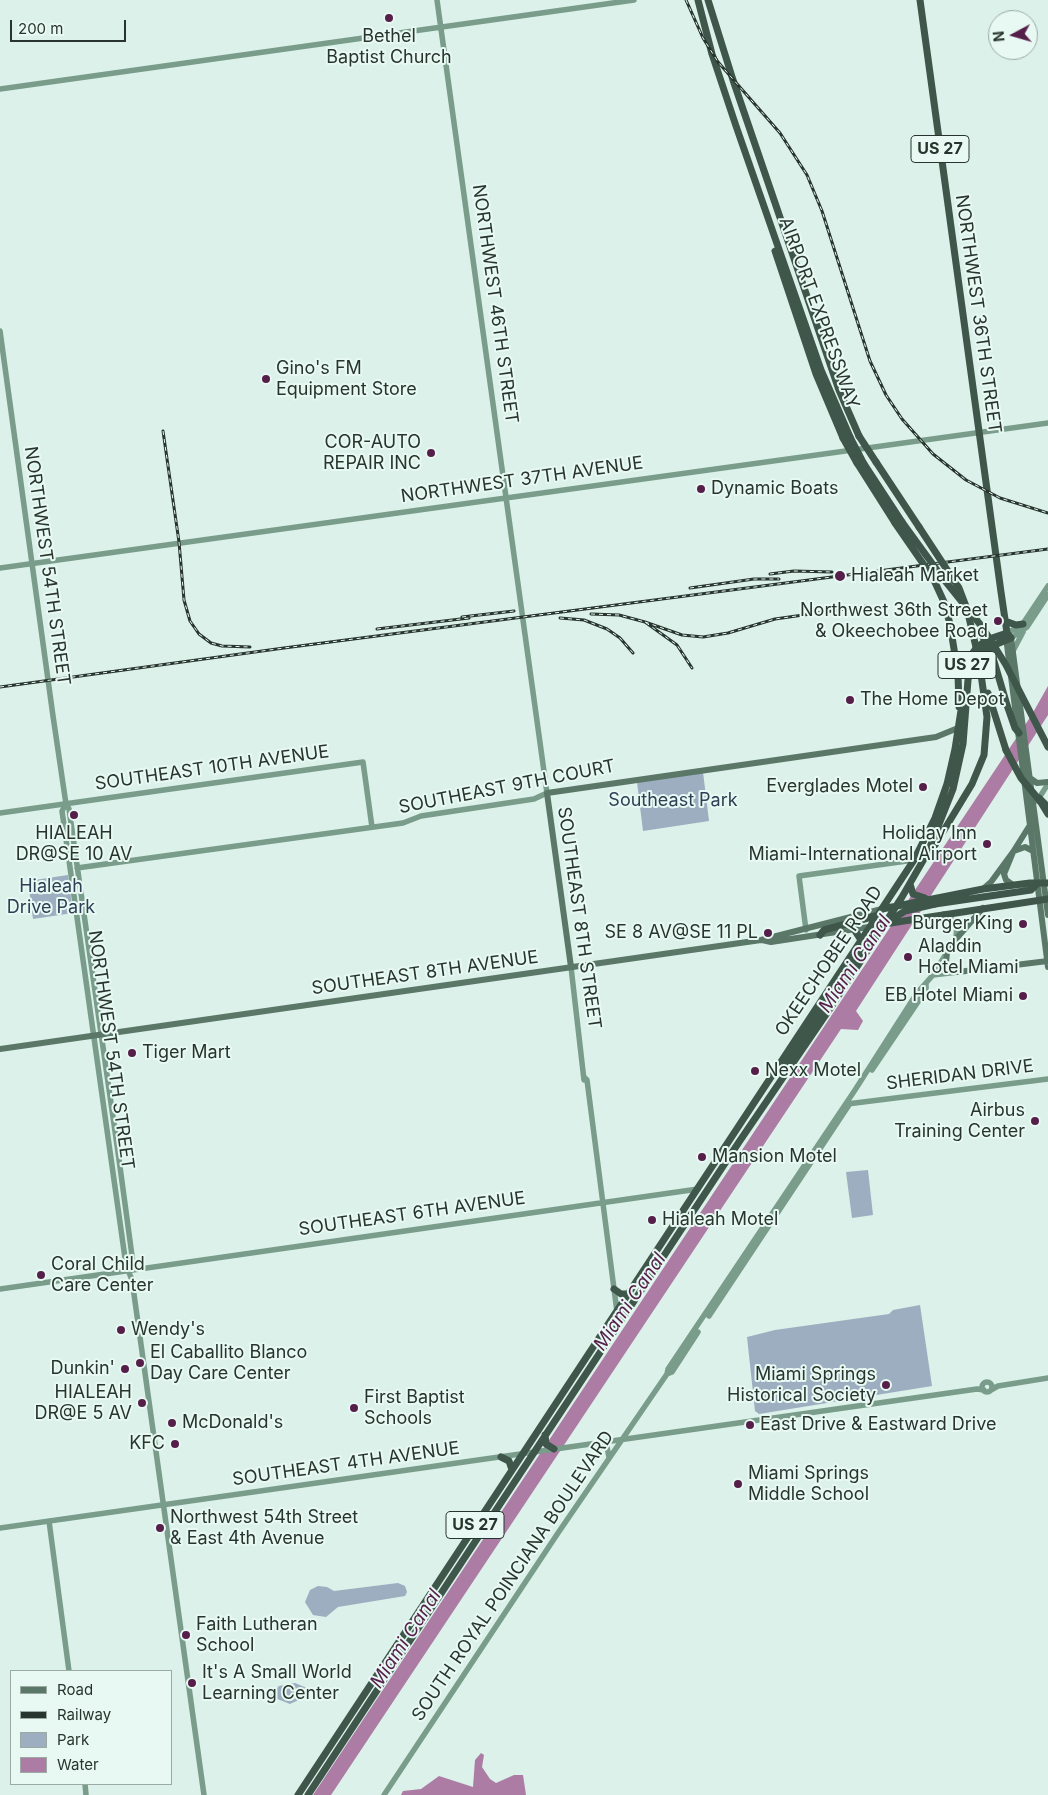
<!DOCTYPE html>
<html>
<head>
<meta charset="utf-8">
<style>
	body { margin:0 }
	#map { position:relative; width:1048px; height:1795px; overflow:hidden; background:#dbf1ea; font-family:Inter,sans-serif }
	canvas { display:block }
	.legend { position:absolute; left:10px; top:1670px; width:162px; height:115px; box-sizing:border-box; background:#e8f9f3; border:1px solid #9baba4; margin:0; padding:6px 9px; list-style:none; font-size:15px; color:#28352e }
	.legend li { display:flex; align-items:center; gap:10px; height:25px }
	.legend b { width:25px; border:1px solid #9baba4 }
	.north { position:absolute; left:988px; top:10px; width:50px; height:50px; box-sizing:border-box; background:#e8f9f3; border:1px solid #9baba4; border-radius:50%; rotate:264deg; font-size:14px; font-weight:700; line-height:20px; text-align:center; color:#28352e }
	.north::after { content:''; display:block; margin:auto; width:18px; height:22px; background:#551f4a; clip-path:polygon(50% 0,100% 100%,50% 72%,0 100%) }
	.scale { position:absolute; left:10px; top:20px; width:116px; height:22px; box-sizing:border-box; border:2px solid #28352e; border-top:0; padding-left:6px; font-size:15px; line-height:18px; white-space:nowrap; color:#28352e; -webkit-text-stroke:4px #e8f9f3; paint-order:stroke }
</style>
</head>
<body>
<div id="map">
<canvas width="1048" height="1795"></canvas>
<ul class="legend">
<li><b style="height:6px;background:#5a7768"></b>Road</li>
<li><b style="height:6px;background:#28352e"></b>Railway</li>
<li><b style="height:14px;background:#9caebf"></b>Park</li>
<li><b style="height:14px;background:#ad7ca4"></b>Water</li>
</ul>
<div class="north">N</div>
<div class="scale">200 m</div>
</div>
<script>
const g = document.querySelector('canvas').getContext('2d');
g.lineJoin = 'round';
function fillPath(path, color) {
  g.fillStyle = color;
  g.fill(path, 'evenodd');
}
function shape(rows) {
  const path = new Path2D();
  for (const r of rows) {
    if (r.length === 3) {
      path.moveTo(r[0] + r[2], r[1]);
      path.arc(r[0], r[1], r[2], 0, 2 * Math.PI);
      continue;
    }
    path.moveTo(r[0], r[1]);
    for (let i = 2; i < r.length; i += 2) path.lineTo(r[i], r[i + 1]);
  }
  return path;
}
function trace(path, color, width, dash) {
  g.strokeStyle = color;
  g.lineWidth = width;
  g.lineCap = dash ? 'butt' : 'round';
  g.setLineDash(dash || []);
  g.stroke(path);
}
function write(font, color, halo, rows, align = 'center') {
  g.font = font + ' Inter,sans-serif';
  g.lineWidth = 4;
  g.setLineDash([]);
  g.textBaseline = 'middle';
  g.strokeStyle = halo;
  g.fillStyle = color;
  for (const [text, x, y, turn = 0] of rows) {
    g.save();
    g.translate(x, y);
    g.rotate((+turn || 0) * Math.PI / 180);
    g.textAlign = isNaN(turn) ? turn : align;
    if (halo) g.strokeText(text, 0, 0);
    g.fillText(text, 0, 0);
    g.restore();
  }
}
fillPath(shape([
	[703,772,709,821,643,831,637,782],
	[68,875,73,913,33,919,28,881],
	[868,1170,873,1215,852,1218,846,1172],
	[920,1305,932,1386,759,1414,755,1411,747,1337,775,1330,889,1314,893,1310],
	[398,1583,405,1586,407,1592,405,1596,338,1607,326,1617,313,1615,305,1602,310,1590,318,1586,327,1587,334,1591],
	[295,1683,307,1688,309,1695,290,1704,270,1696,279,1686]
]), '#9caebf');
fillPath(shape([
	[1048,686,1048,715,856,1011,863,1021,858,1030,841,1029,331,1795,313,1795,889,929,1031,716],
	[481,1753,484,1755,482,1767,490,1779,496,1783,514,1775,523,1775,526,1795,401,1795,403,1791,421,1789,439,1776,473,1787,475,1760]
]), '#ad7ca4');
trace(shape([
	[0,89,634,0],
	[0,331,53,716,66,804,69,809,118,1152,133,1263,129,1270],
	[0,568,1048,423],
	[1007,633,1022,625,1048,586],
	[1011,638,1027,627,1048,595],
	[1013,651,1023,632],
	[1037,801,1048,784],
	[66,804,62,811,65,832,126,1265,132,1280,204,1795],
	[0,813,363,762,372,827],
	[77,868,403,823,421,816,534,799,547,793,437,0],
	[944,914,957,923,956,939],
	[806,930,799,876,914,860],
	[571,967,584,1080],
	[933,975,958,972],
	[872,1070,926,990,926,984],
	[585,1078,587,1080,617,1312],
	[847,1104,1048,1079],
	[0,1289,698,1189],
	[709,1316,849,1105],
	[667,1374,672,1372,698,1332],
	[987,1387,5],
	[991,1390,998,1386,1048,1378],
	[599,1442,607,1447,609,1457],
	[49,1521,69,1671],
	[0,1528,977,1389,984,1390],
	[85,1784,86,1795],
	[384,1795,558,1533,667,1374,668,1369,855,1090,917,993,933,975,946,954]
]), '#799c8b', 5.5);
trace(shape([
	[1006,637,1048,967],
	[1011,638,1048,915],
	[1030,778,1037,783,1048,782],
	[1014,851,1025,847,1033,851],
	[1013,852,1004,874,1006,880,1013,885],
	[983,889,991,882,1013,852,1030,825],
	[983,908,956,939,947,953,946,962,949,969,958,972,1048,961],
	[762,940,771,942,869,927],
	[571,967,547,793,936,737,958,728],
	[0,1049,761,940,882,909]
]), '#5a7768', 6);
trace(shape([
	[698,0,712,54,736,126,821,370,850,437],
	[708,0,733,80,839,390,859,436],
	[775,251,816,374,843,438],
	[876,462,919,527],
	[857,463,895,523],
	[864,464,902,522],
	[942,577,983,628],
	[933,578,944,602,950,624,958,674,959,707],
	[1005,621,1016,625,1023,624],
	[993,658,1007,705,1015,728,1019,733],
	[965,670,969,658,977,647,989,639,1007,633],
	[988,693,1006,750],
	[1040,801,1048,814],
	[935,845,972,784,984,755,987,717,979,660],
	[910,884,913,894,925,898],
	[935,904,1031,890,1037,884],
	[882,909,983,889,1030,883,1048,883],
	[884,924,1048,899],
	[854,929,861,940],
	[820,935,824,930,879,915],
	[782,1068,843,977],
	[614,1289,621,1294,629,1294],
	[545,1435,546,1444,554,1449],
	[501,1457,509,1461,512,1470],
	[298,1795,914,860,935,818,947,784,955,749,962,704],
	[308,1795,739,1142,829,1010,902,897,928,852,953,789,963,744,968,680,971,666,977,656,985,649,1011,638,1007,633,1001,592,920,0]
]), '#3f564a', 7);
const rail = shape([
	[686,0,703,38,718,62,780,133,807,175,822,211,870,361,886,395,902,419,933,454,966,480,1000,498,1048,513],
	[163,431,179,542,184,600,190,621,199,634,211,643,222,646,250,647],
	[770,574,794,571,832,572],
	[690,588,754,579,779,579],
	[591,614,619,615,645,622,677,645,692,668],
	[462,617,514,611],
	[560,618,584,620,607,629,620,638,633,653],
	[645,622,682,635,703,637,728,633,775,619,867,606],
	[377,629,469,618],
	[0,687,284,648,1048,549]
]);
trace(rail, '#28352e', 3);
trace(rail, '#e8f9f3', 1, [4]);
trace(shape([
	[859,436,876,462],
	[850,437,864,464],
	[843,438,857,463],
	[902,522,942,577],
	[895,523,933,578],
	[919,527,959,588,967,609,979,660],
	[983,628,1006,665,1048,747],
	[980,631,993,658],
	[1006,750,1021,778,1040,801],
	[1039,798,1048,807],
	[843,977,867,940,881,926,905,911,935,904]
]), '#3f564a', 7);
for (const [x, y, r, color] of [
	[389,18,5,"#551f4a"],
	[266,379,5,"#551f4a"],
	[431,453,5,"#551f4a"],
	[701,489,5,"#551f4a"],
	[840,576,6,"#551f4a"],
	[998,621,5,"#551f4a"],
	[850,700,5,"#551f4a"],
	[923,787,5,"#551f4a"],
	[74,815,5,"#551f4a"],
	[987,844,5,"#551f4a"],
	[1023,924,5,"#551f4a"],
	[768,933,5,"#551f4a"],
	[908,957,5,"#551f4a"],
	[1023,996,5,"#551f4a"],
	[132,1053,5,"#551f4a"],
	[755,1071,5,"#551f4a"],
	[1035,1121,5,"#551f4a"],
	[702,1157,5,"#551f4a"],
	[652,1220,5,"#551f4a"],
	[41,1275,5,"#551f4a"],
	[121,1330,5,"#551f4a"],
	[140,1363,5,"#551f4a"],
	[125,1369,5,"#551f4a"],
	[886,1385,5,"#551f4a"],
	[142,1403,5,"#551f4a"],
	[354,1408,5,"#551f4a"],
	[172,1423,5,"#551f4a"],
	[750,1425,5,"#551f4a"],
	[175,1444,5,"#551f4a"],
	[738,1484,5,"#551f4a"],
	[160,1528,5,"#551f4a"],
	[186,1635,5,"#551f4a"],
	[192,1683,5,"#551f4a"]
]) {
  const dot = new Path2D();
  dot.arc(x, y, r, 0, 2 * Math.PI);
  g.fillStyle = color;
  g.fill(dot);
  trace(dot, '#e8f9f3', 2);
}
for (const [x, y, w] of [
	[940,149,58],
	[967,665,58],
	[475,1525,58]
]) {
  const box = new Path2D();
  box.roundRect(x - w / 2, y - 13.5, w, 27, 4);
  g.fillStyle = '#e8f9f3';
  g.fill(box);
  trace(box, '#28352e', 1);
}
write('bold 16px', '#28352e', null, [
	["US 27",940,149],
	["US 27",967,665],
	["US 27",475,1525]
]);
write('18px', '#28352e', '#e8f9f3', [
	["Bethel",389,37,"center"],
	["Baptist Church",389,58,"center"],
	["Gino's FM",276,369],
	["Equipment Store",276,390],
	["COR-AUTO",421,443,"right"],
	["REPAIR INC",421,464,"right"],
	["Dynamic Boats",711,489],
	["Hialeah Market",851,576],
	["Northwest 36th Street",988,611,"right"],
	["& Okeechobee Road",988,632,"right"],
	["The Home Depot",860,700],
	["Everglades Motel",913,787,"right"],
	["HIALEAH",74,834,"center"],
	["DR@SE 10 AV",74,855,"center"],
	["Holiday Inn",977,834,"right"],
	["Miami-International Airport",977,855,"right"],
	["Burger King",1013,924,"right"],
	["SE 8 AV@SE 11 PL",758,933,"right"],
	["Aladdin",918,947],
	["Hotel Miami",918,968],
	["EB Hotel Miami",1013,996,"right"],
	["Tiger Mart",142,1053],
	["Nexx Motel",765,1071],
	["Airbus",1025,1111,"right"],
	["Training Center",1025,1132,"right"],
	["Mansion Motel",712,1157],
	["Hialeah Motel",662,1220],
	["Coral Child",51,1265],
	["Care Center",51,1286],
	["Wendy's",131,1330],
	["El Caballito Blanco",150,1353],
	["Day Care Center",150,1374],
	["Dunkin'",115,1369,"right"],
	["Miami Springs",876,1375,"right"],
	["Historical Society",876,1396,"right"],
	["HIALEAH",132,1393,"right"],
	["DR@E 5 AV",132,1414,"right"],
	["First Baptist",364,1398],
	["Schools",364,1419],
	["McDonald's",182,1423],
	["East Drive & Eastward Drive",760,1425],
	["KFC",165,1444,"right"],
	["Miami Springs",748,1474],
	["Middle School",748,1495],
	["Northwest 54th Street",170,1518],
	["& East 4th Avenue",170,1539],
	["Faith Lutheran",196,1625],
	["School",196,1646],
	["It's A Small World",202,1673],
	["Learning Center",202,1694]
], 'left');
write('18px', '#28352e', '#e8f9f3', [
	["NORTHWEST 46TH STREET",495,304,82],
	["AIRPORT EXPRESSWAY",819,313,70],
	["NORTHWEST 36TH STREET",978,314,82],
	["NORTHWEST 37TH AVENUE",522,480,-8],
	["NORTHWEST 54TH STREET",47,566,82],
	["SOUTHEAST 10TH AVENUE",212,768,-8],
	["SOUTHEAST 9TH COURT",507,787,-11],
	["SOUTHEAST 8TH STREET",579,918,82],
	["OKEECHOBEE ROAD",829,961,-56],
	["SOUTHEAST 8TH AVENUE",425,973,-8],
	["NORTHWEST 54TH STREET",111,1050,82],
	["SHERIDAN DRIVE",960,1075,-7],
	["SOUTHEAST 6TH AVENUE",412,1214,-8],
	["SOUTHEAST 4TH AVENUE",346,1464,-8],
	["SOUTH ROYAL POINCIANA BOULEVARD",513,1576,-56]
]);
write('18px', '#2d3f53', '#e8f9f3', [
	["Southeast Park",673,801],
	["Hialeah",51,887],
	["Drive Park",51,908]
]);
write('italic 19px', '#551f4a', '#e8f9f3', [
	["Miami Canal",855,964,-56],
	["Miami Canal",630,1302,-56],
	["Miami Canal",406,1639,-57]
]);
</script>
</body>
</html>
